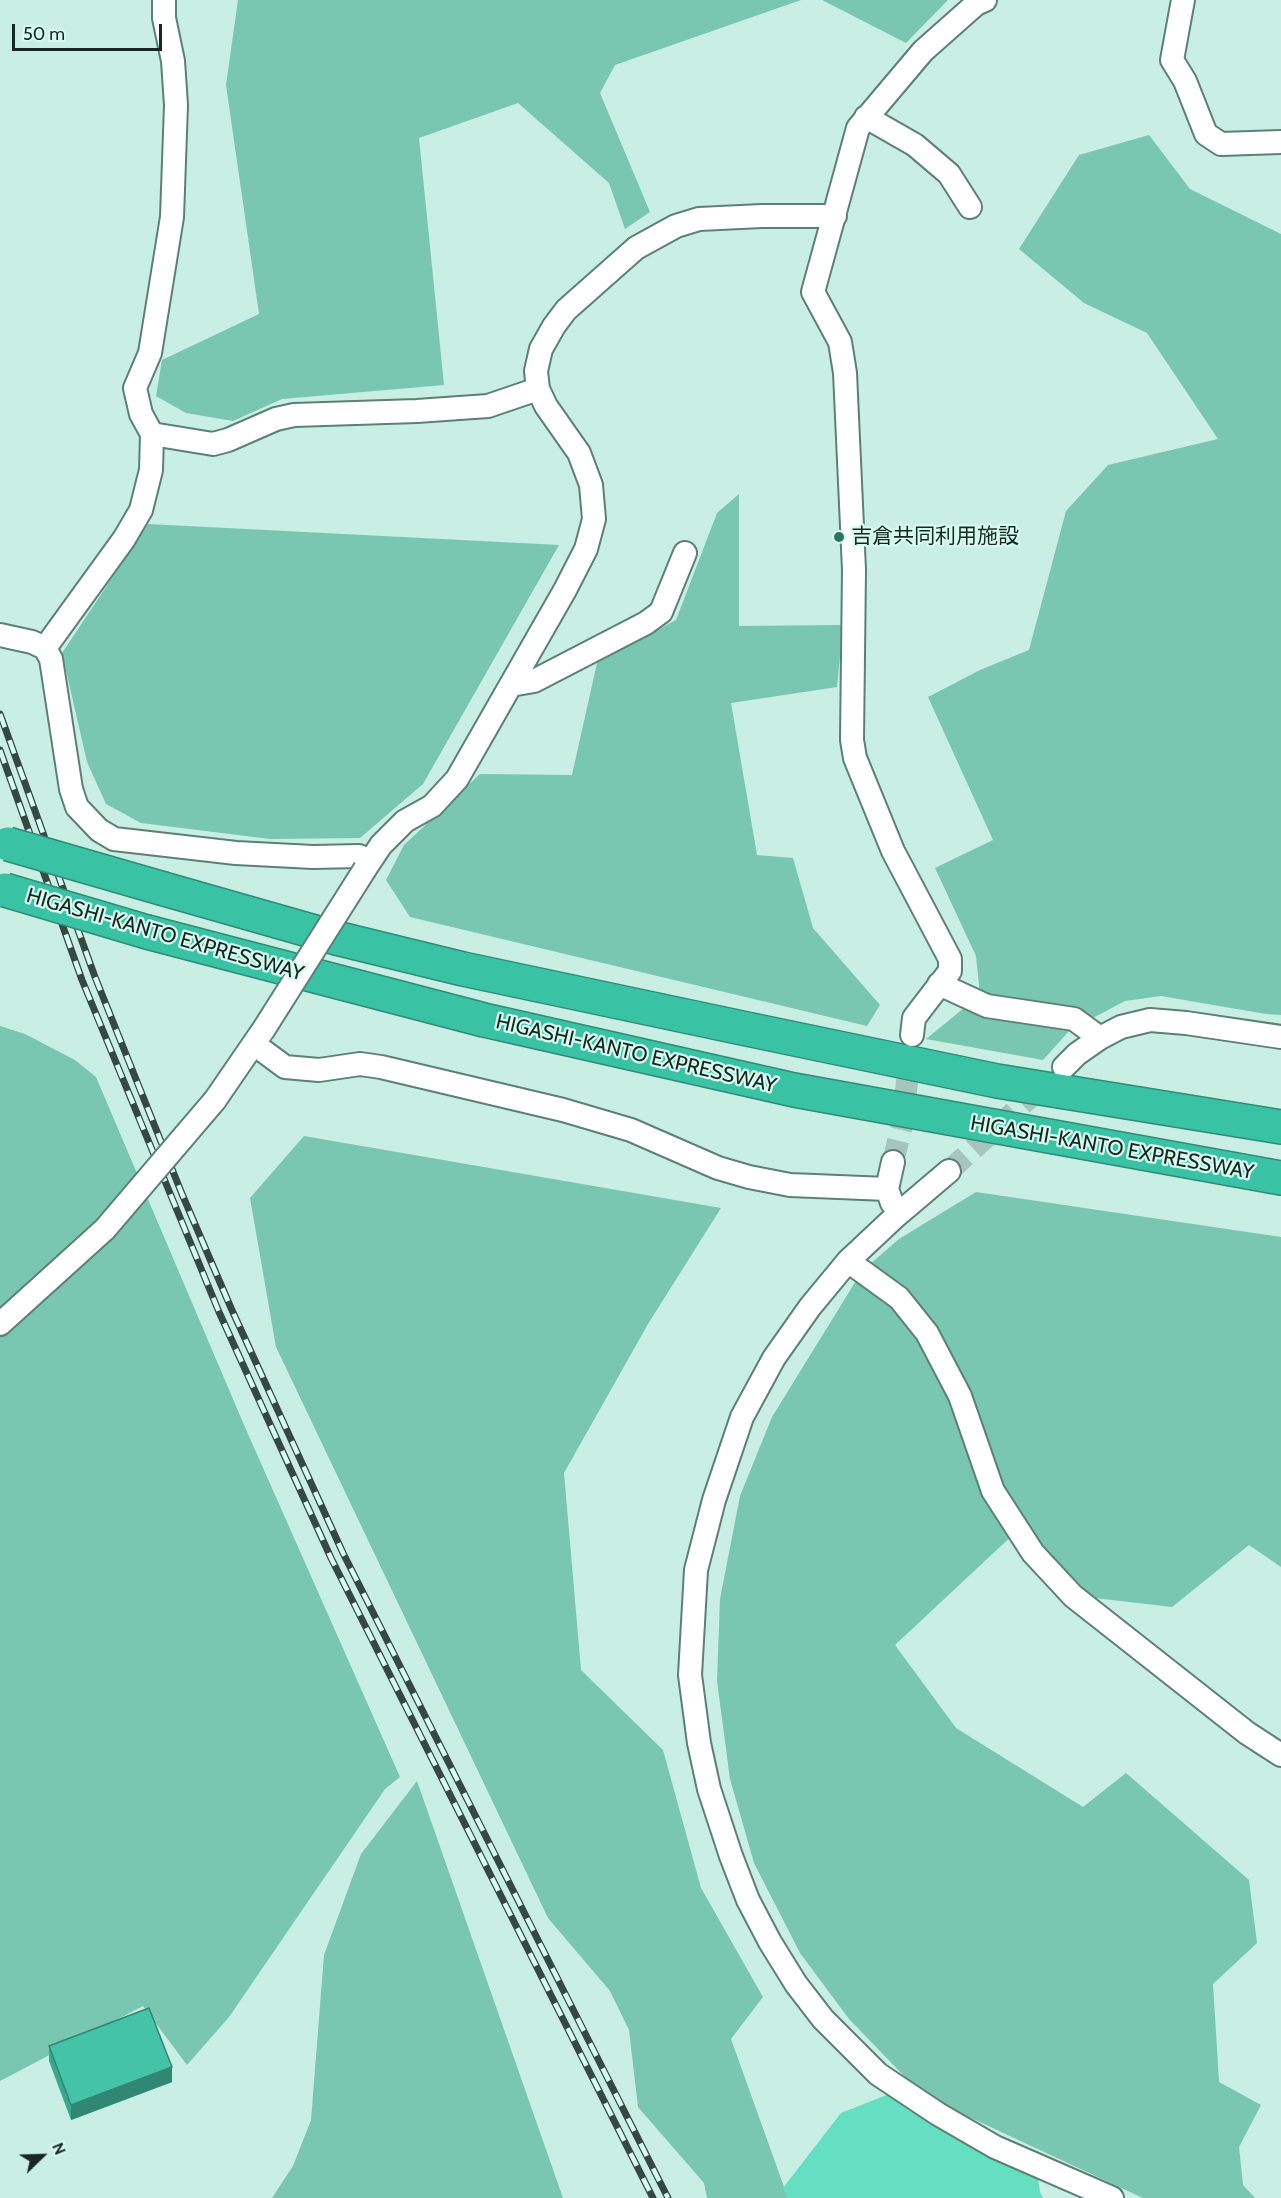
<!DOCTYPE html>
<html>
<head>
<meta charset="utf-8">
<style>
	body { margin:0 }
	#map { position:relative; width:1281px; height:2198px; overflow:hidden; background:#c9eee3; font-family:Cabin,sans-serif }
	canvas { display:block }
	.north { position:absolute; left:12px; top:2126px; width:60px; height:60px; -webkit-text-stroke:4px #d6fcf0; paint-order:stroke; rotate:67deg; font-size:16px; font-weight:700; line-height:24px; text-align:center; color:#192723 }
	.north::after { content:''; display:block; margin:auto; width:21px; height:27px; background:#192723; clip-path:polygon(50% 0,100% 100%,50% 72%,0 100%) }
	.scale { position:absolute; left:12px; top:24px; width:150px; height:27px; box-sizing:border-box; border:3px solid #192723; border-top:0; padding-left:8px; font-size:18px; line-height:21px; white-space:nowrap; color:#192723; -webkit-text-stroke:4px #d6fcf0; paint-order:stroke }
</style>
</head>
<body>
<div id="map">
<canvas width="1281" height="2198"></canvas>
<div class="north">N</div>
<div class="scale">50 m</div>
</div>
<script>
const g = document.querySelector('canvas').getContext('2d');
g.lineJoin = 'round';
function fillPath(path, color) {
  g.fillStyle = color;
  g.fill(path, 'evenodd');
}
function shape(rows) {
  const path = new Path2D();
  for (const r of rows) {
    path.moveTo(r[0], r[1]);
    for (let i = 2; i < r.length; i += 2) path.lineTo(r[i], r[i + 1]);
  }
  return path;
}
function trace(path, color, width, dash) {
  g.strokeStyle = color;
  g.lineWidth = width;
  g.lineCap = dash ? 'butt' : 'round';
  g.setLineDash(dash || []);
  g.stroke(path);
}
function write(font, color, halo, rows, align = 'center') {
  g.font = font + ' Cabin,"Noto Sans JP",sans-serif';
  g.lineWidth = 4.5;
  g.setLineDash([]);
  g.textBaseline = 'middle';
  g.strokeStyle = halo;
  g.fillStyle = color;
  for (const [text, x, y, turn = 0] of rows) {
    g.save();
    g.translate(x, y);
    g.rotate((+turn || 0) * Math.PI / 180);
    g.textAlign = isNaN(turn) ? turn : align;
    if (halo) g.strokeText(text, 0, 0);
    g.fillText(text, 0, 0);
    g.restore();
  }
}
fillPath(shape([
	[238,0,801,0,615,65,600,93,650,212,625,229,609,183,518,103,419,138,444,385,282,399,233,421,186,413,156,396,162,360,259,314,226,85],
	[822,0,948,0,906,43],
	[1149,135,1190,189,1281,234,1281,1015,1266,1014,1161,996,1125,1001,1070,1030,1043,1060,926,1039,980,995,976,956,935,868,993,840,928,697,980,670,1029,650,1066,511,1108,465,1218,439,1147,333,1084,303,1019,249,1079,155],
	[739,494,739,626,843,625,837,687,731,703,757,855,793,858,813,928,880,1005,867,1026,410,917,386,880,404,845,480,774,572,775,597,663,676,620,717,513],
	[148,524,559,545,423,784,360,838,270,839,141,823,106,804,87,762,62,653],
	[0,1026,25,1034,75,1060,96,1077,244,1425,400,1777,385,1789,229,2017,187,2065,143,2006,0,2081],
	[304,1136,721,1208,648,1324,564,1473,581,1670,663,1750,701,1888,763,1997,731,2039,788,2198,707,2198,704,2183,638,2107,629,2030,610,1991,548,1918,276,1347,250,1198],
	[976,1192,1281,1237,1281,1567,1249,1545,1172,1607,1095,1598,1017,1531,895,1645,956,1728,1083,1807,1126,1773,1249,1880,1257,1943,1213,1984,1219,2082,1261,2105,1239,2147,1243,2185,1255,2198,1143,2198,954,2110,908,2080,849,2019,800,1953,754,1863,730,1779,717,1681,720,1599,740,1496,772,1417,862,1271,899,1239],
	[417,1781,563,2198,272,2198,293,2166,311,2120,324,1955,361,1854]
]), '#79c6b1');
fillPath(shape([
	[894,2092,1038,2177,1040,2192,1043,2198,788,2198,783,2188,841,2113]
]), '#64dfc1');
trace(shape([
	[893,1162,902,1125,911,1048],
	[949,1171,1047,1082]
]), '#a6c6bd', 22, [22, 11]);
const minor = shape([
	[1183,0,1172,60,1185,81,1206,134,1221,144,1281,142],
	[866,117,915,145,949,174,970,207],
	[152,434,213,444,228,440,276,419,294,415,417,411,488,406,538,389],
	[0,635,32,642,45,648,51,659,71,789,77,807,99,830,114,839,236,853,313,857,359,856,370,861],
	[45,648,124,539,141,510,151,470,152,434,141,414,135,388,150,353,172,217,176,105,173,61,164,18,164,0],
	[511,685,534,681,646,623,661,612,685,553],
	[365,869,381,845,405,821,432,806,457,779,565,590,586,549,594,519,591,485,579,453,546,406,538,389,536,371,541,349,554,326,566,310,636,248,676,226,699,219,762,216,835,216],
	[939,984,987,1006,1074,1019,1100,1038],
	[912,1035,914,1018,950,971,950,959,893,851,855,758,852,740,854,570,845,373,840,342,813,292,858,128,923,51,976,4,985,0],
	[254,1044,285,1067,319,1070,360,1064,381,1067,563,1110,631,1130,718,1168,749,1177,790,1185,887,1189],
	[1064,1067,1077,1054,1100,1038,1121,1027,1150,1020,1186,1023,1281,1037],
	[215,1100,261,1033],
	[949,1171,896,1216,848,1261,810,1307,774,1358,742,1417,714,1500,696,1570,690,1675,699,1743,709,1789,731,1856,748,1900,770,1942,796,1984,823,2019,878,2074,938,2114,995,2147,1112,2198],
	[892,1203,887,1189,893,1162],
	[848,1261,899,1298,927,1333,960,1396,993,1491,1033,1553,1073,1596,1247,1733,1281,1755],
	[0,1324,105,1229]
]);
const highway = shape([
	[164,889,336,938,463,969,742,1028,997,1081,1281,1127],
	[147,932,484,1020,794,1090,1281,1178]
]);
trace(minor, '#5d8076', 26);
trace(highway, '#2e8c77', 36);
trace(minor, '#fff', 22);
trace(highway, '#3ac2a4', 33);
const rail = shape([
	[0,714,95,977,182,1194,231,1308,343,1553,668,2198],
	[0,750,82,980,219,1312,331,1558,653,2198]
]);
trace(rail, '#364843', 7);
trace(rail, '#d6fcf0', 4.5, [14]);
const minorBridge = shape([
	[262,1032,365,869],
	[105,1229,215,1100]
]);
const highwayBridge = shape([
	[8,844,164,889],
	[5,890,147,932]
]);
trace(minorBridge, '#5d8076', 26, []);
trace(highwayBridge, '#2e8c77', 36, []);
trace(minorBridge, '#fff', 22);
trace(highwayBridge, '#3ac2a4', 33);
fillPath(shape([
	[49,2046,172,2082,71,2120,49,2061]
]), '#3aa88f');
fillPath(shape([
	[172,2067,172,2082,71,2120,71,2105]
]), '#308874');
const building = shape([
	[149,2008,172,2067,71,2105,49,2046,149,2008]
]);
fillPath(building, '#44c3a6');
trace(building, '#308874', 1.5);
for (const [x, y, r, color] of [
	[839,537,6,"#307261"]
]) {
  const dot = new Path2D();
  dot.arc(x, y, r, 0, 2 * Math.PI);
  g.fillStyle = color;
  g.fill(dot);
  trace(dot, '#d6fcf0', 2);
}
write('21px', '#192723', '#d6fcf0', [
	["吉倉共同利用施設",851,537]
], 'left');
write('21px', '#192723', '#d6fcf0', [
	["HIGASHI-KANTO EXPRESSWAY",165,935,16],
	["HIGASHI-KANTO EXPRESSWAY",636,1054,13],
	["HIGASHI-KANTO EXPRESSWAY",1112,1148,10]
]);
</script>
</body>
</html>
